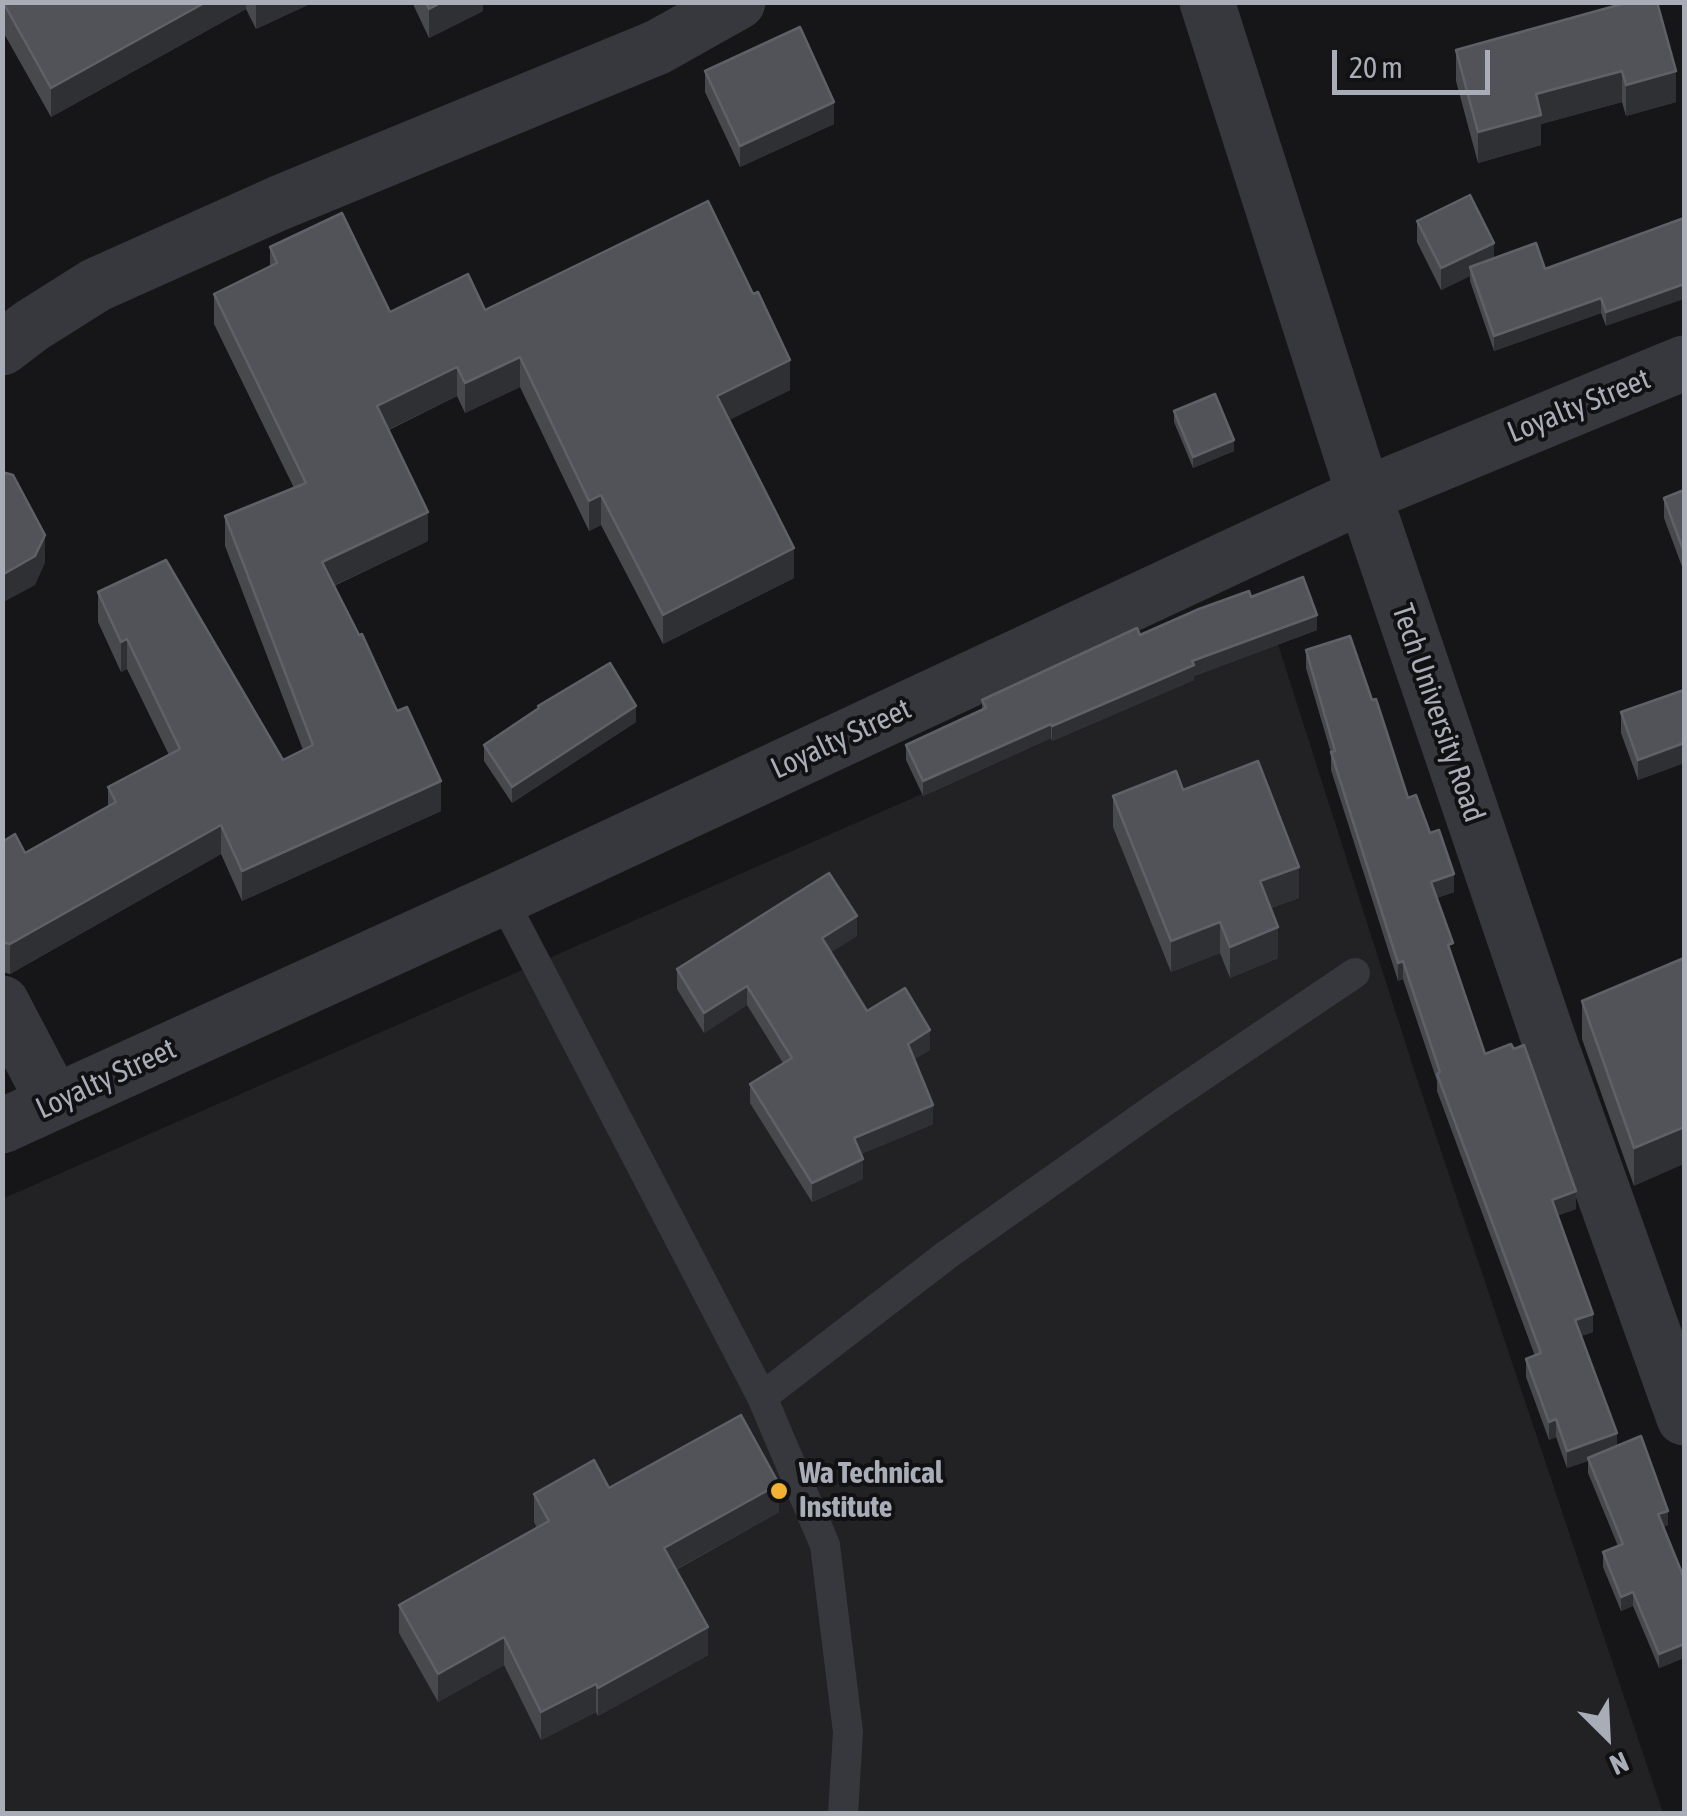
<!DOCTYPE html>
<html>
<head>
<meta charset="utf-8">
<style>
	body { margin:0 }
	#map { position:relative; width:1687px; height:1816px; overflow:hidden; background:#161618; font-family:"Asap Condensed",sans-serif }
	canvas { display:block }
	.frame { position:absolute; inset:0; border:5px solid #a8adb8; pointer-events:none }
	.north { position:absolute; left:1557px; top:1686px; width:100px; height:100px; -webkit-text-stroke:8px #111113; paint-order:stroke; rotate:156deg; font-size:28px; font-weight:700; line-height:40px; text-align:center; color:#a8adb8 }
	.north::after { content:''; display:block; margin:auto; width:35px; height:45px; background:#a8adb8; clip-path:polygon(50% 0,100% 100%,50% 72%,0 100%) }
	.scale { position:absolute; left:1332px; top:50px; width:158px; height:45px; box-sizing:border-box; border:5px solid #a8adb8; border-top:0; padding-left:12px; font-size:30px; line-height:35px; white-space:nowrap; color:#a8adb8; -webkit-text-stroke:8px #111113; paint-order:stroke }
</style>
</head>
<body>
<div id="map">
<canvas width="1687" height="1816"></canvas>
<div class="frame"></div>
<div class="north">N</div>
<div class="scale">20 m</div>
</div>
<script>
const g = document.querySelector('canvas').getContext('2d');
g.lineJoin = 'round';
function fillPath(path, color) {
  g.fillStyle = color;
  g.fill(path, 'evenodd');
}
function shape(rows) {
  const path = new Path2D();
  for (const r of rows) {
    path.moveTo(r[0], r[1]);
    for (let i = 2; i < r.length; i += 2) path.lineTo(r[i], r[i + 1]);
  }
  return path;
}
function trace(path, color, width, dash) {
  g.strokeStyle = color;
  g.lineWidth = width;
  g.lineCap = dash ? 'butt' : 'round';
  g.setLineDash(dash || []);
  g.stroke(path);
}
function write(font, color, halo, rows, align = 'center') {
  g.font = font + ' "Asap Condensed",sans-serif';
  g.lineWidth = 8;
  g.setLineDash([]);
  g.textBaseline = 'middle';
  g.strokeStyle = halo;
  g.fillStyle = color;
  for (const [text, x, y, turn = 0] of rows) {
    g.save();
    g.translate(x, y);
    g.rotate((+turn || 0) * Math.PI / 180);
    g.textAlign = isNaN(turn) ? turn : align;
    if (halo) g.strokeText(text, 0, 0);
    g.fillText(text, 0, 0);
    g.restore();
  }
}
fillPath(shape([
	[1276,638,1416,1076,1663,1813,3,1813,2,1199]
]), '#222225');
trace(shape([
	[502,898,762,1397,825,1545,848,1732,843,1814],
	[762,1397,948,1254,1165,1101,1355,973]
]), '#37383d', 30);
trace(shape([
	[2,348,31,326,96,285,279,203,658,47,738,2],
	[2,1003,54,1102],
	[2,1126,502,898,1364,495,1684,363]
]), '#37383d', 55);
trace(shape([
	[1207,2,1364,495,1550,1043,1684,1418]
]), '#37383d', 55);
fillPath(shape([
	[2,2,314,2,256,29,246,9,51,117,2,30],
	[412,2,485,2,483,3,483,11,429,38],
	[1629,2,1676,102,1626,116,1622,102,1541,124,1541,145,1478,163,1456,81,1456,50],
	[705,71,834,124,740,167,705,92],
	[1684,217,1606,326,1601,313,1494,351,1470,281,1470,276,1441,290,1417,242,1417,221,1494,258,1545,269],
	[270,247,390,312,485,310,790,390,729,420,794,578,663,644,601,525,589,531,520,387,465,413,457,396,389,430,428,541,334,586,441,811,242,901,221,854,10,974,2,972,2,842,25,853,108,807,108,787,169,755,127,669,121,672,98,622,98,592,283,760,303,750,225,546,225,516,294,488,214,324,214,294,270,267],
	[1174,411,1234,451,1193,468,1174,422],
	[1684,490,1684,572,1664,518,1664,498],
	[1251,597,1317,630,1194,676,1194,680,1052,741,1051,738,923,796,906,760,906,745,982,710,982,700,1140,635],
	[1306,650,1372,700,1408,798,1430,833,1454,892,1437,898,1453,960,1485,1054,1576,1209,1558,1215,1593,1332,1581,1336,1617,1446,1668,1525,1663,1527,1684,1578,1684,1658,1659,1668,1633,1606,1621,1611,1603,1567,1603,1552,1618,1546,1588,1473,1588,1461,1567,1468,1556,1437,1549,1440,1526,1377,1526,1359,1535,1356,1437,1091,1437,1081,1403,979,1398,981,1331,770,1331,753,1306,668],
	[1684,690,1684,763,1638,780,1621,733,1621,712],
	[538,706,636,722,512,803,484,761,484,745,538,709],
	[1183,790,1299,898,1271,908,1278,958,1230,978,1220,953,1171,972,1113,827,1113,796],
	[857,936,830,952,867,1011,930,1050,914,1059,933,1124,861,1154,863,1179,812,1202,750,1103,750,1084,783,1063,747,1005,704,1033,677,989,677,969],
	[1684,958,1634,1186,1582,1039,1582,1001],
	[609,1488,779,1512,676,1570,708,1655,598,1716,596,1712,541,1740,504,1665,438,1702,399,1633,399,1605,537,1528,534,1522,534,1494]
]), '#47494d');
fillPath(shape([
	[206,2,246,2,246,9,51,117,51,88],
	[256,2,314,2,256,29],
	[442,2,485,2,483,3,483,11,429,38,429,9],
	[1622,71,1622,102,1541,124,1541,145,1478,163,1478,132,1536,94],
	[1676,71,1676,102,1626,116,1626,85],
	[834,102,834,124,740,167,740,146],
	[1494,243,1494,264,1470,267,1470,276,1441,290,1441,268],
	[1684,284,1684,299,1606,326,1606,312],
	[1601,298,1601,313,1494,351,1494,336],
	[520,357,520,387,465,413,465,383],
	[790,360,790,390,717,426,717,396],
	[457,367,457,396,377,435,377,406],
	[1234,440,1234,451,1193,468,1193,457],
	[601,495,601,525,589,531,589,501],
	[428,512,428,541,322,591,322,562],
	[45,535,45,563,35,585,2,603,2,575],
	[794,548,794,578,663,644,663,615],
	[1317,615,1317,630,1194,676,1194,680,1052,741,1052,726,1192,661],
	[127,639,127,669,121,672,121,642],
	[636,706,636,722,512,803,512,787],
	[1051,724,1051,738,923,796,923,781],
	[1684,743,1684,763,1638,780,1638,760],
	[441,781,441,811,242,901,242,871],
	[221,825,221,854,10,974,10,944],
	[1299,867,1299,898,1260,912,1260,881],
	[1454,874,1454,892,1431,900,1431,882],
	[857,916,857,936,822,958,822,938],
	[1220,922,1220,953,1171,972,1171,941],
	[1278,927,1278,958,1230,978,1230,947],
	[1403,961,1403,979,1398,981,1398,963],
	[747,986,747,1005,704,1033,704,1013],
	[930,1030,930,1050,908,1063,908,1044],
	[933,1105,933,1124,854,1157,854,1138],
	[1684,1127,1684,1164,1634,1186,1634,1148],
	[863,1159,863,1179,812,1202,812,1183],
	[1576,1191,1576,1209,1552,1218,1552,1200],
	[1593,1314,1593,1332,1575,1338,1575,1320],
	[1556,1419,1556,1437,1549,1440,1549,1422],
	[1617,1433,1617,1451,1567,1468,1567,1451],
	[779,1484,779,1512,664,1576,664,1548],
	[1668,1511,1668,1525,1658,1529,1658,1514],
	[1633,1592,1633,1606,1621,1611,1621,1597],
	[708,1627,708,1655,598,1716,598,1688],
	[504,1637,504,1665,438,1702,438,1674],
	[1684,1644,1684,1658,1659,1668,1659,1654],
	[596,1684,596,1712,541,1740,541,1712]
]), '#2f3033');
const building = shape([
	[3,2,206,2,51,88,3,2],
	[426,2,442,2,429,9,426,2],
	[1629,2,1657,2,1676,71,1626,85,1622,71,1536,94,1541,115,1478,132,1456,50,1629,2],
	[800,27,834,102,740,146,705,71,800,27],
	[1470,195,1494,243,1441,268,1417,221,1470,195],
	[708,201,753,294,758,292,790,360,717,396,794,548,663,615,601,495,589,501,520,357,465,383,457,367,377,406,428,512,322,562,359,635,362,634,397,711,407,707,441,781,242,871,221,825,10,944,2,942,2,842,15,834,25,853,116,802,108,787,180,749,127,639,121,642,98,592,166,560,283,760,313,745,225,516,306,483,214,294,277,263,270,247,342,213,390,312,468,274,485,310,708,201],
	[1684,218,1684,284,1606,312,1601,298,1494,336,1470,267,1536,243,1545,269,1684,218],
	[1215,394,1234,440,1193,457,1174,411,1215,394],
	[2,472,13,475,45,535,35,556,2,575,2,472],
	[1684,490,1684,552,1664,498,1684,490],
	[1303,577,1317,615,1192,661,1194,665,1052,726,1051,724,923,781,906,745,986,708,982,700,1137,628,1140,635,1199,609,1249,591,1251,597,1303,577],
	[1350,636,1372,700,1376,699,1408,798,1416,795,1430,833,1439,830,1454,874,1431,882,1453,943,1448,945,1485,1054,1511,1044,1514,1049,1524,1045,1576,1191,1552,1200,1593,1314,1575,1320,1617,1433,1567,1451,1556,1419,1549,1422,1526,1359,1541,1353,1437,1074,1440,1072,1403,961,1398,963,1331,752,1335,751,1306,650,1350,636],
	[610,663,636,706,512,787,484,745,539,708,538,706,610,663],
	[1684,690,1684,743,1638,760,1621,712,1684,690],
	[1258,761,1299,867,1260,881,1278,927,1230,947,1220,922,1171,941,1113,796,1176,771,1183,790,1258,761],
	[829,873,857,916,822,938,867,1011,905,988,930,1030,908,1044,933,1105,854,1138,863,1159,812,1183,750,1084,792,1058,747,986,704,1013,677,969,829,873],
	[1684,958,1684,1127,1634,1148,1582,1001,1684,958],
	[741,1415,779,1484,664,1548,708,1627,598,1688,596,1684,541,1712,504,1637,438,1674,399,1605,549,1521,534,1494,594,1460,609,1488,741,1415],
	[1641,1436,1668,1511,1658,1514,1684,1578,1684,1644,1659,1654,1633,1592,1621,1597,1603,1552,1623,1544,1588,1458,1641,1436]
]);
fillPath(building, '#525359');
trace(building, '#5f6168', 2.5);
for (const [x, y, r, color] of [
	[779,1491,10,"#f2b134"]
]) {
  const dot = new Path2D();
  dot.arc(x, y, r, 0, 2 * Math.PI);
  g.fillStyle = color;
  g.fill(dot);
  trace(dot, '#111113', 4);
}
write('30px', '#a8adb8', '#111113', [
	["Loyalty Street",1579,406,-22],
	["Tech University Road",1438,713,71],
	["Loyalty Street",841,739,-25],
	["Loyalty Street",106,1079,-25]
]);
write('bold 30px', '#a8adb8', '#111113', [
	["Wa Technical",799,1474],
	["Institute",799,1508]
], 'left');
</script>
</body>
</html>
